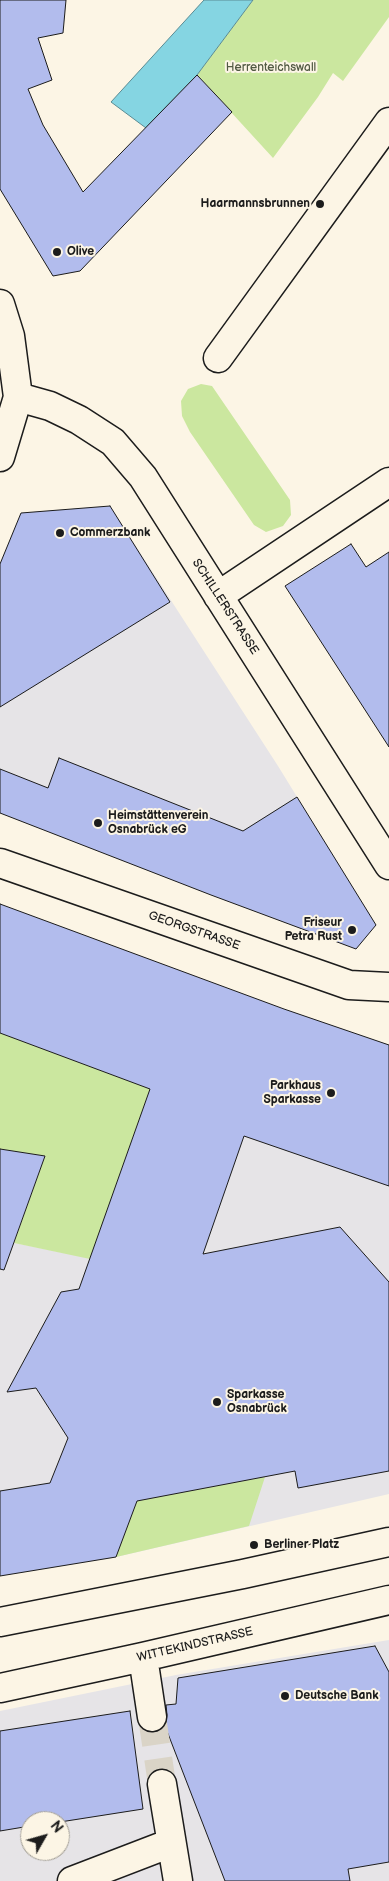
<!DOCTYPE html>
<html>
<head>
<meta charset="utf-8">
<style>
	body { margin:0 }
	#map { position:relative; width:389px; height:1881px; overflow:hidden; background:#fcf5e5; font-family:"Balsamiq Sans",sans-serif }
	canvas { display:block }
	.north { position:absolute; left:20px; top:1811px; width:50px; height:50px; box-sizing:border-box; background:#fcf5e5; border:1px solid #a29e95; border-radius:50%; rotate:52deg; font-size:14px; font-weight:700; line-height:20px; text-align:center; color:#1c1c1c }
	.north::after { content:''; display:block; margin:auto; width:18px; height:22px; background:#1c1c1c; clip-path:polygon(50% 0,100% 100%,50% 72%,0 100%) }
</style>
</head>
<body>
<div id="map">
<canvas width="389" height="1881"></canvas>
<div class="north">N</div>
</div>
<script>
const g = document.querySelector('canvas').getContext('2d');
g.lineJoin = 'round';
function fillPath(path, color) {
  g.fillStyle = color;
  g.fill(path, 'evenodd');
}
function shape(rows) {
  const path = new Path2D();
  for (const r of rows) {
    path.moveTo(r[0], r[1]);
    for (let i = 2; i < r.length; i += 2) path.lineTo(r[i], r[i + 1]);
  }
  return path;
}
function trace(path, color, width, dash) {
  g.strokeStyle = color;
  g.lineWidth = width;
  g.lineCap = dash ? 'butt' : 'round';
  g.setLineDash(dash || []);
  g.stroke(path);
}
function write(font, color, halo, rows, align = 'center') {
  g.font = font + ' "Balsamiq Sans",sans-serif';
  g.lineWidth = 4;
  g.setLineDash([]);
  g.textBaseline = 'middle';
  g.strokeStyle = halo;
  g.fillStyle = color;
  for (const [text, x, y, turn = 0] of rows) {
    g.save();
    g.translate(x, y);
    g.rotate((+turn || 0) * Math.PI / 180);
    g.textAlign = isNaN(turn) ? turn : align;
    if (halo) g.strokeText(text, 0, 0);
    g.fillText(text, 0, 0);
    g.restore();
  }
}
fillPath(shape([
	[110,506,278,766,376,925,356,949,211,895,0,813,0,564,21,513],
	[287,1010,389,1045,389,1494,116,1557,0,1576,0,1240,123,1265],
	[389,1640,389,1881,0,1881,0,1711,176,1675],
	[30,1821,60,1821,60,1851,30,1851]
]), '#e6e4e7');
fillPath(shape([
	[253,0,389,0,389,17,343,81,333,73,318,97,273,158,197,75],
	[201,384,212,386,290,500,291,515,283,526,266,532,254,525,190,432,182,416,181,401,188,389],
	[0,1033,150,1089,90,1259,14,1243,45,1156,0,1149],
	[265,1477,249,1526,116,1557,137,1501]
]), '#cbe79f');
const water = shape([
	[204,0,253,0,197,75,146,128,111,102,204,0]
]);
fillPath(water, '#85d5e2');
trace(water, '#5b8b93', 1);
const building = shape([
	[0,0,66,0,63,33,38,38,52,80,28,89,43,125,83,192,197,75,232,112,80,271,53,276,0,189,0,0],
	[110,506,170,602,0,707,0,564,21,513,110,506],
	[351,544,366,567,389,552,389,747,285,586,351,544],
	[59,758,243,831,297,797,376,925,356,949,211,895,0,813,0,769,48,788,59,758],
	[0,904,284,1009,389,1045,389,1186,244,1136,203,1254,340,1227,389,1282,389,1471,298,1488,295,1471,137,1501,116,1557,0,1576,0,1491,50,1483,68,1438,36,1388,7,1392,61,1292,79,1289,150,1089,0,1033,0,904],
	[0,1149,45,1156,4,1270,0,1269,0,1149],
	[375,1646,389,1672,389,1862,348,1869,350,1881,225,1881,165,1726,167,1715,166,1705,176,1704,178,1678,375,1646],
	[130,1711,143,1809,60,1822,30,1821,30,1826,0,1831,0,1731,130,1711]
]);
fillPath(building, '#b2bced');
trace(building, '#1c1c1c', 1);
trace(shape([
	[152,1717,162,1784]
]), '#dad4c7', 28, [28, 14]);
const minor = shape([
	[0,304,10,336,18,397,0,457],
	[218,358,389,122],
	[18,397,50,406,79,420,113,442,143,477,389,865],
	[218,596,389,482],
	[0,863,349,985,389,987],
	[0,1622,243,1574,389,1542],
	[143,1657,152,1717],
	[0,1688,143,1657,389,1600],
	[162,1784,178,1881],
	[72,1881,171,1843]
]);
trace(minor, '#1c1c1c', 31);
trace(minor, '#fcf5e5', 28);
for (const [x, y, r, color] of [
	[320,204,5,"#1c1c1c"],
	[57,252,5,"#1c1c1c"],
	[60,533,5,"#1c1c1c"],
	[98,823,5,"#1c1c1c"],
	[352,930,5,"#1c1c1c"],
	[331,1093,5,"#1c1c1c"],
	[217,1402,5,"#1c1c1c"],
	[254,1545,5,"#1c1c1c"],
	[285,1696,5,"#1c1c1c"]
]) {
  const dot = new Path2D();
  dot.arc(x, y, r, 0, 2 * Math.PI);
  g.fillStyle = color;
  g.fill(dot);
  trace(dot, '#fcf5e5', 2);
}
write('12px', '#515943', '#fcf5e5', [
	["Herrenteichswall",271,68]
]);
write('bold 12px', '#1c1c1c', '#fcf5e5', [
	["Haarmannsbrunnen",310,204,"right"],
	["Olive",67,252],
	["Commerzbank",70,533],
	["Heimstättenverein",108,816],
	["Osnabrück eG",108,830],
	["Friseur",342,923,"right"],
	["Petra Rust",342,937,"right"],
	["Parkhaus",321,1086,"right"],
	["Sparkasse",321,1100,"right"],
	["Sparkasse",227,1395],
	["Osnabrück",227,1409],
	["Berliner Platz",264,1545],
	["Deutsche Bank",295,1696]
], 'left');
write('12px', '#1c1c1c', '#fcf5e5', [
	["SCHILLERSTRASSE",225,607,57],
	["GEORGSTRASSE",194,931,19],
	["WITTEKINDSTRASSE",195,1645,-13]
]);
</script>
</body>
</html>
